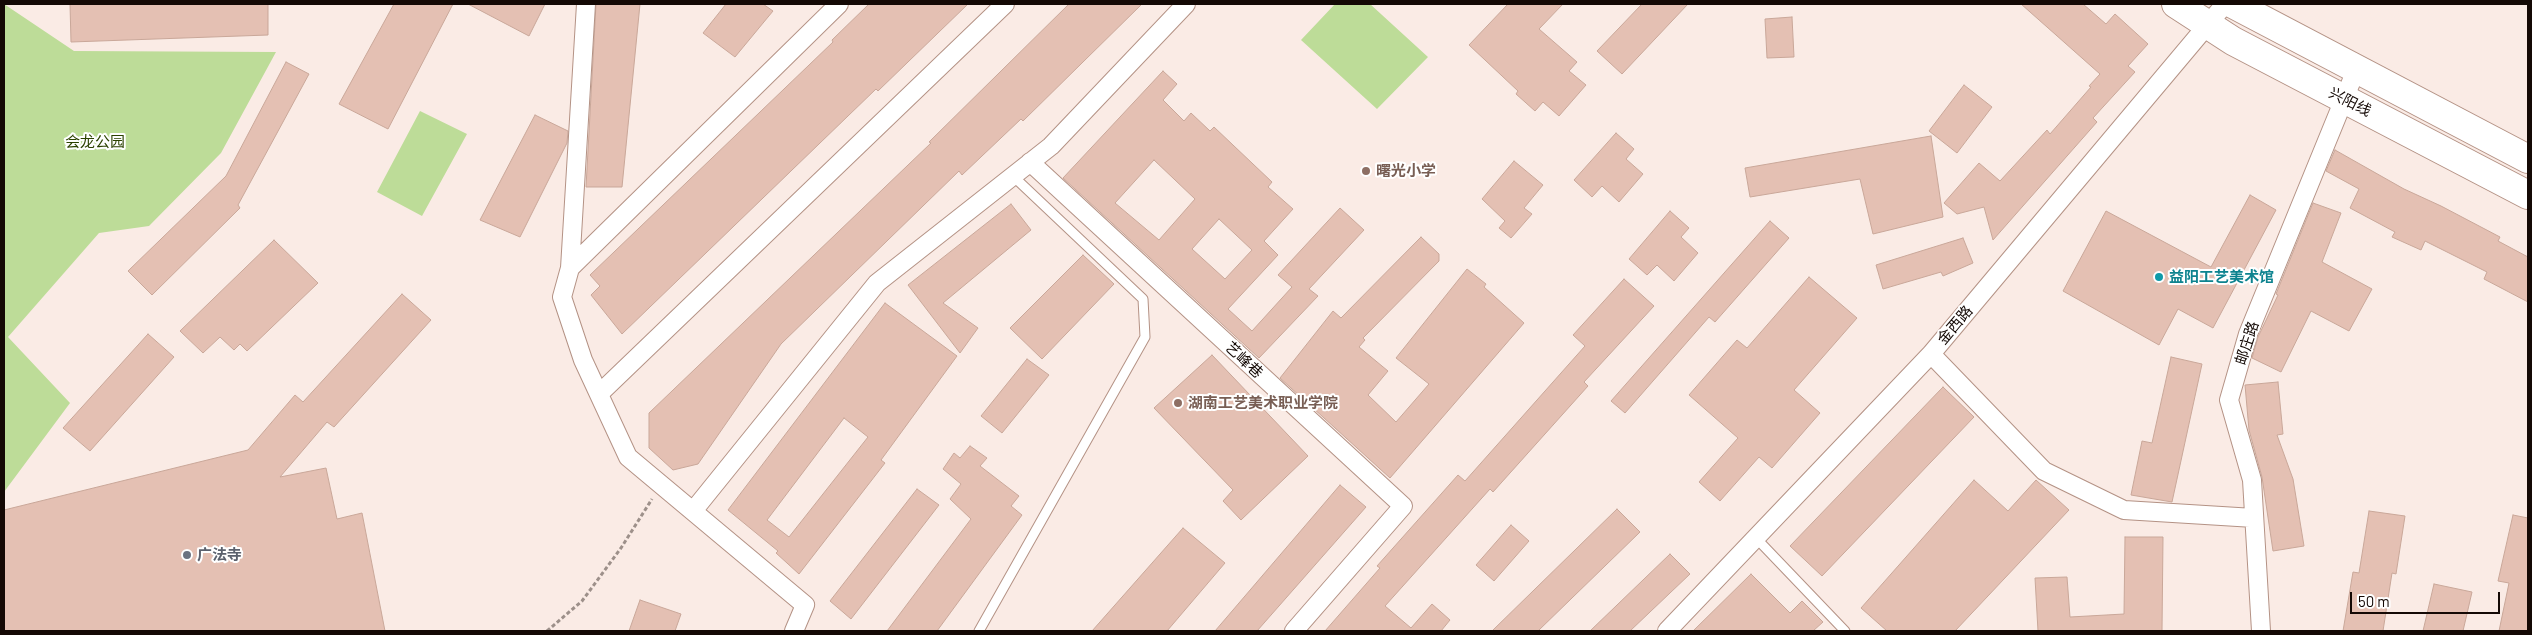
<!DOCTYPE html>
<html>
<head>
<meta charset="utf-8">
<style>
	body { margin:0 }
	#map { position:relative; width:2532px; height:635px; overflow:hidden; background:#faebe5; font-family:Barlow,sans-serif }
	canvas { display:block }
	.frame { position:absolute; inset:0; border:5px solid #140905; pointer-events:none }
	.scale { position:absolute; left:2350px; top:592px; width:150px; height:22px; box-sizing:border-box; border:2px solid #140905; border-top:0; padding-left:6px; font-size:15px; line-height:18px; white-space:nowrap; color:#140905; -webkit-text-stroke:4px #fff; paint-order:stroke }
</style>
</head>
<body>
<div id="map">
<canvas width="2532" height="635"></canvas>
<div class="frame"></div>
<div class="scale">50 m</div>
</div>
<script>
const g = document.querySelector('canvas').getContext('2d');
g.lineJoin = 'round';
function fillPath(path, color) {
  g.fillStyle = color;
  g.fill(path, 'evenodd');
}
function shape(rows) {
  const path = new Path2D();
  for (const r of rows) {
    path.moveTo(r[0], r[1]);
    for (let i = 2; i < r.length; i += 2) path.lineTo(r[i], r[i + 1]);
  }
  return path;
}
function trace(path, color, width, dash) {
  g.strokeStyle = color;
  g.lineWidth = width;
  g.lineCap = dash ? 'butt' : 'round';
  g.setLineDash(dash || []);
  g.stroke(path);
}
function write(font, color, halo, rows, align = 'center') {
  g.font = font + ' Barlow,"Noto Sans SC",sans-serif';
  g.lineWidth = 4;
  g.setLineDash([]);
  g.textBaseline = 'middle';
  g.strokeStyle = halo;
  g.fillStyle = color;
  for (const [text, x, y, turn = 0] of rows) {
    g.save();
    g.translate(x, y);
    g.rotate((+turn || 0) * Math.PI / 180);
    g.textAlign = isNaN(turn) ? turn : align;
    if (halo) g.strokeText(text, 0, 0);
    g.fillText(text, 0, 0);
    g.restore();
  }
}
fillPath(shape([
	[4,4,74,51,276,52,221,153,149,226,99,233,8,337,70,403,4,492],
	[1335,4,1370,4,1428,57,1377,109,1301,40],
	[420,111,467,134,422,216,377,192]
]), '#bddc98');
const building = shape([
	[70,4,268,4,268,35,71,42,70,4],
	[394,4,453,4,388,129,339,104,394,4],
	[468,4,545,4,529,36,468,4],
	[596,4,640,4,622,187,586,187,596,4],
	[726,4,763,4,773,11,735,57,703,33,726,4],
	[869,4,968,4,878,91,876,89,622,334,591,295,600,286,590,275,833,42,832,40,869,4],
	[1069,4,1142,4,1023,121,1021,119,962,175,959,171,781,344,698,464,673,470,649,448,649,413,931,143,929,142,1069,4],
	[1508,4,1563,4,1539,29,1577,62,1569,71,1586,85,1559,116,1543,102,1535,111,1516,94,1518,91,1469,45,1508,4],
	[1642,4,1688,4,1622,74,1597,51,1642,4],
	[2021,4,2083,4,2106,24,2115,14,2148,44,2128,66,2135,72,2093,118,2097,122,1993,240,1984,207,1957,214,1944,203,1979,163,2000,181,2047,130,2050,134,2091,87,2089,86,2100,74,2021,4],
	[1792,17,1794,57,1767,58,1765,19,1792,17],
	[286,62,309,74,238,205,240,208,152,295,128,271,226,176,286,62],
	[1163,71,1177,84,1163,100,1184,121,1191,113,1210,131,1214,127,1272,182,1268,187,1293,209,1264,241,1278,255,1228,309,1252,331,1292,287,1278,275,1340,208,1364,230,1309,289,1318,296,1259,358,1063,178,1163,71],
	[1154,160,1195,199,1159,240,1115,203,1154,160],
	[1219,219,1252,250,1225,279,1192,249,1219,219],
	[1964,85,1992,107,1957,153,1929,131,1964,85],
	[535,115,568,131,567,143,520,237,480,220,535,115],
	[1616,133,1634,149,1626,159,1643,174,1619,202,1602,186,1592,197,1574,180,1616,133],
	[1931,136,1943,217,1873,234,1860,179,1750,197,1745,168,1931,136],
	[2335,150,2404,189,2441,206,2500,237,2498,241,2528,257,2528,302,2484,279,2487,272,2425,241,2421,250,2392,237,2395,232,2350,208,2359,189,2326,171,2335,150],
	[1514,161,1543,185,1524,208,1532,214,1511,238,1499,228,1505,221,1482,199,1514,161],
	[2250,195,2276,210,2213,328,2178,309,2159,345,2063,291,2106,211,2211,267,2250,195],
	[2313,203,2341,213,2322,262,2372,289,2349,331,2311,311,2281,372,2252,358,2258,337,2278,295,2276,294,2313,203],
	[1011,204,1031,230,943,303,978,328,960,353,908,285,1011,204],
	[1670,211,1689,228,1681,237,1698,253,1674,281,1657,265,1647,275,1629,259,1670,211],
	[1770,221,1789,238,1715,322,1709,317,1625,413,1611,401,1770,221],
	[1421,237,1439,254,1439,261,1363,338,1365,340,1359,347,1388,371,1368,395,1396,422,1429,384,1396,358,1467,269,1486,284,1484,287,1524,323,1390,478,1280,378,1333,311,1341,318,1421,237],
	[1963,238,1973,263,1943,276,1941,272,1883,289,1876,265,1963,238],
	[274,240,318,283,247,351,240,344,234,350,220,337,203,353,180,331,274,240],
	[1083,255,1114,284,1042,359,1010,328,1083,255],
	[1809,277,1857,318,1794,390,1820,413,1772,468,1759,457,1720,501,1699,482,1738,438,1689,395,1737,340,1747,348,1809,277],
	[1624,279,1654,306,1584,382,1588,386,1493,492,1490,489,1385,606,1411,628,1432,604,1450,620,1441,631,1325,631,1380,568,1377,566,1458,475,1465,481,1585,346,1573,335,1624,279],
	[402,294,431,320,334,427,327,422,280,477,326,468,337,519,362,513,385,631,4,631,4,510,248,450,295,395,303,402,402,294],
	[885,303,957,356,881,460,885,463,799,574,776,553,778,551,728,510,885,303],
	[844,418,868,437,789,537,767,520,844,418],
	[148,334,174,357,90,451,63,428,148,334],
	[1212,355,1308,456,1241,520,1223,501,1233,490,1154,408,1212,355],
	[2171,357,2202,364,2172,502,2131,495,2142,441,2152,443,2171,357],
	[1027,359,1049,375,1002,433,981,416,1027,359],
	[2278,382,2283,434,2277,435,2293,479,2304,546,2273,551,2262,477,2249,430,2245,385,2278,382],
	[1943,387,1974,417,1822,576,1790,546,1943,387],
	[970,446,987,458,980,466,1019,496,1011,506,1022,515,937,631,887,631,971,519,950,499,961,484,943,469,954,453,960,458,970,446],
	[1974,480,2008,511,2036,480,2069,510,1955,631,1887,631,1861,608,1974,480],
	[1340,485,1366,507,1257,631,1215,631,1340,485],
	[917,489,939,505,851,619,830,601,917,489],
	[1617,509,1640,532,1538,631,1492,631,1617,509],
	[2369,511,2405,516,2396,574,2392,573,2383,631,2343,631,2353,572,2359,573,2369,511],
	[2513,515,2528,518,2528,631,2499,631,2509,583,2498,581,2513,515],
	[1511,525,1529,541,1494,581,1476,565,1511,525],
	[1183,528,1225,563,1167,631,1092,631,1183,528],
	[2125,537,2163,537,2162,631,2038,631,2035,578,2067,577,2070,617,2124,614,2125,537],
	[1670,554,1690,574,1630,631,1590,631,1670,554],
	[1751,574,1790,613,1802,601,1823,622,1813,631,1693,631,1751,574],
	[2434,584,2472,592,2463,631,2423,631,2434,584],
	[640,600,681,614,675,631,629,631,640,600]
]);
fillPath(building, '#e4c0b3');
trace(building, '#c9a799', 1);
const service = shape([
	[1756,538,1845,631],
	[979,631,1145,337,1143,299,1013,176]
]);
const minor = shape([
	[1030,162,1403,506,1294,631],
	[570,268,586,4],
	[1931,354,2044,471,2124,510,2254,518],
	[600,393,1005,4],
	[693,511,877,283,1051,146,1186,4],
	[794,631,805,605,628,457,583,360,562,297,570,268,839,4],
	[1667,631,1931,354,2225,4],
	[2261,631,2252,480,2229,400,2248,334,2356,70]
]);
const trunk = shape([
	[2176,4,2233,41,2528,195],
	[2233,4,2528,159]
]);
trace(service, '#b49285', 11);
trace(minor, '#b49285', 20);
trace(trunk, '#b49285', 30);
trace(shape([
	[547,631,582,601,621,548,652,499]
]), '#9d908a', 3, [4, 2.5]);
trace(service, '#fff', 9);
trace(minor, '#fff', 18);
trace(trunk, '#fff', 28);
for (const [x, y, r, color] of [
	[1366,171,5,"#8d6e63"],
	[2159,277,5,"#0f9aa8"],
	[1178,403,5,"#8d6e63"],
	[187,555,5,"#6b7280"]
]) {
  const dot = new Path2D();
  dot.arc(x, y, r, 0, 2 * Math.PI);
  g.fillStyle = color;
  g.fill(dot);
  trace(dot, '#fff', 2);
}
write('15px', '#140905', '#fff', [
	["兴阳线",2350,102,27],
	["金西路",1955,325,-50],
	["邮庄路",2247,343,-72],
	["艺峰巷",1244,360,43]
]);
write('15px', '#2b4200', '#fff', [
	["会龙公园",95,142]
]);
write('bold 15px', '#785e54', '#fff', [
	["曙光小学",1376,171],
	["湖南工艺美术职业学院",1188,403]
], 'left');
write('bold 15px', '#0d838f', '#fff', [
	["益阳工艺美术馆",2169,277]
], 'left');
write('bold 15px', '#5b616d', '#fff', [
	["广法寺",197,555]
], 'left');
</script>
</body>
</html>
